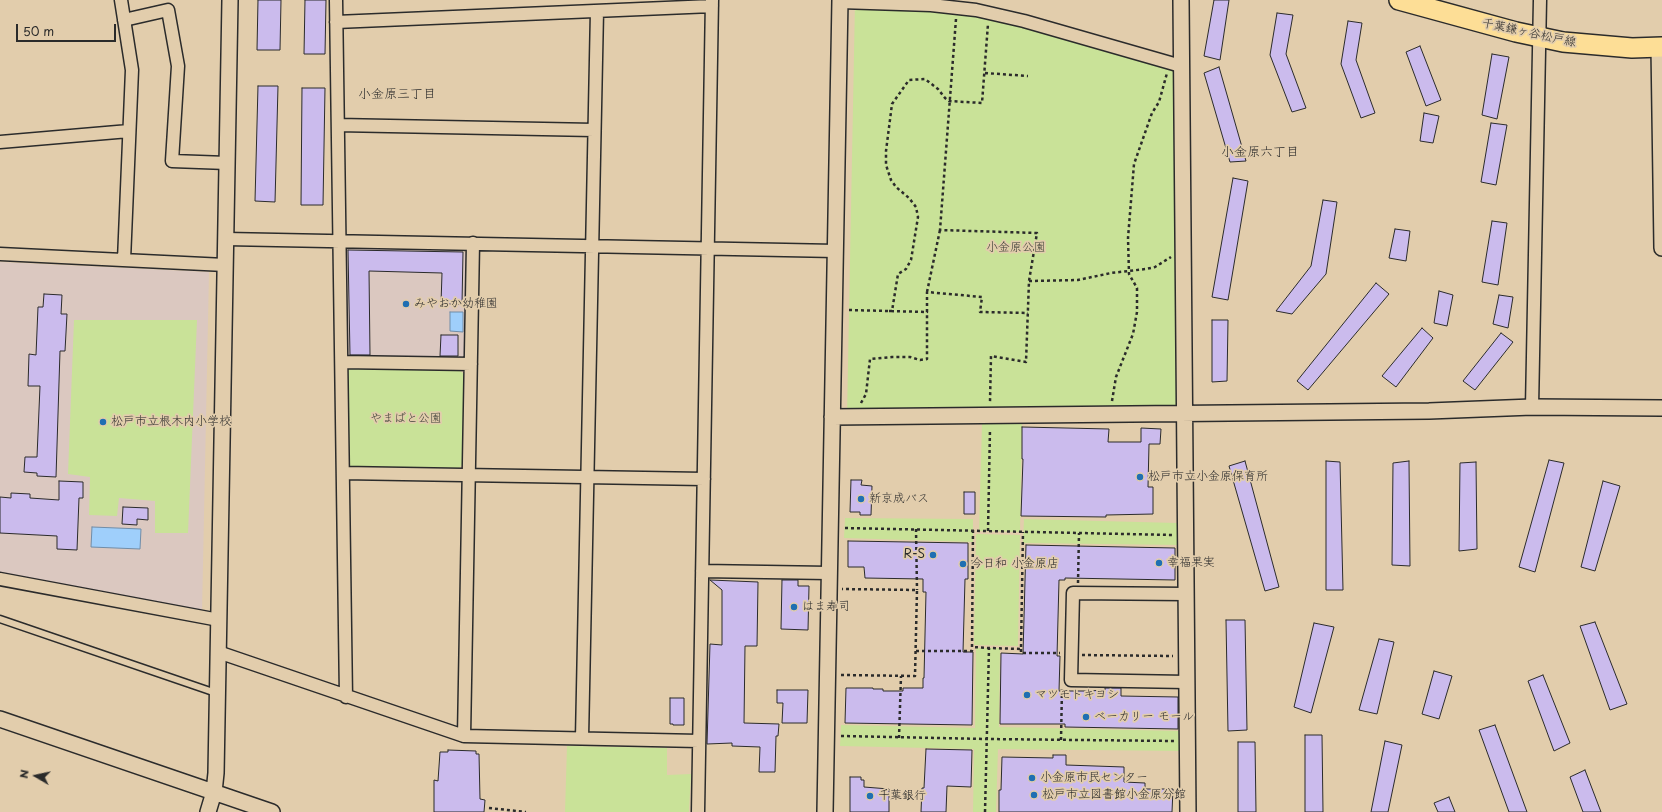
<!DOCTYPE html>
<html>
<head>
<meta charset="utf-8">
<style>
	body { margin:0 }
	#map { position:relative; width:1662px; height:812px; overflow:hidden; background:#e2cdac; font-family:"Playpen Sans",sans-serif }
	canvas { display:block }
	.north { position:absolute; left:16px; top:756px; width:40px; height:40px; -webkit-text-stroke:3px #e2cdac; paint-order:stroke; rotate:279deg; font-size:11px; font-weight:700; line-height:16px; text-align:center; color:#2b2b2b }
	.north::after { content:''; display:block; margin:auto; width:14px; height:18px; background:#2b2b2b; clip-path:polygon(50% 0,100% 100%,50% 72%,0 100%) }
	.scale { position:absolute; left:16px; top:24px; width:100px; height:18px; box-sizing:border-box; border:2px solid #2b2b2b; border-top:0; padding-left:5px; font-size:12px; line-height:14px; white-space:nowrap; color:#2b2b2b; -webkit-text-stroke:3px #e2cdac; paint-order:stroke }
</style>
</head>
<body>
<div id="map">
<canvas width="1662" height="812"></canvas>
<div class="north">N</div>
<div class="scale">50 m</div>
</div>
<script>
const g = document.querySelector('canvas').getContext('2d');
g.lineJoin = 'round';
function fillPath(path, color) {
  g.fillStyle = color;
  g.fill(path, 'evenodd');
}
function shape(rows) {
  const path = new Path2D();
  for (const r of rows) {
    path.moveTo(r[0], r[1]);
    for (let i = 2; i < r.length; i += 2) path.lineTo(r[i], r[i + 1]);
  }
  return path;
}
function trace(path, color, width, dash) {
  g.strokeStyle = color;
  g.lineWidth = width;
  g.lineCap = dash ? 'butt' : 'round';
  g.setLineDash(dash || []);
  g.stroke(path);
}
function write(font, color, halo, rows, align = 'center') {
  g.font = font + ' "Playpen Sans","Klee One",sans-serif';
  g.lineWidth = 3.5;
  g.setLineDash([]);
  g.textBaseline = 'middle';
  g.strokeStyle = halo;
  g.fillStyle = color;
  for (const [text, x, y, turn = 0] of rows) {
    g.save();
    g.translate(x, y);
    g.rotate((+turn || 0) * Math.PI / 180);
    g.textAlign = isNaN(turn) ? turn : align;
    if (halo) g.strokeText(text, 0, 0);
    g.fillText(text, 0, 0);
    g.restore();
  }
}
fillPath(shape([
	[349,248,463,251,467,254,464,356,459,361,351,359,347,355,346,250],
	[0,262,209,272,202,612,0,572]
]), '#dbc8c0');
fillPath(shape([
	[855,2,953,8,1181,66,1185,413,847,417],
	[74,320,197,320,188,533,155,533,155,501,119,498,117,516,89,515,90,477,68,474],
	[351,368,459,370,464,374,462,465,458,469,352,468,348,464,347,370],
	[1022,421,1020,532,979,531,982,424],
	[845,518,973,519,973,542,844,538],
	[1024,519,1177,523,1179,545,1023,543],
	[976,534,1020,535,1018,646,974,645],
	[976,648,1000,648,999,727,1180,731,1180,751,998,749,996,812,973,812,974,749,840,746,841,725,975,728],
	[567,746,667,748,667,775,691,774,689,812,565,812]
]), '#c9e298');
const water = shape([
	[450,312,463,312,463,332,450,331,450,312],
	[92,527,141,529,140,549,91,547,92,527]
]);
fillPath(water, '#9fcffb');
trace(water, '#718da8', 1);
const building = shape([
	[258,0,281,0,280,50,257,50,258,0],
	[305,0,326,0,325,54,304,54,305,0],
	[1214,0,1229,0,1220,60,1204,56,1214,0],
	[1277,13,1293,15,1286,54,1306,108,1292,112,1270,55,1277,13],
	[1348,21,1362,23,1356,60,1375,113,1361,118,1341,64,1348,21],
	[1420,46,1441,100,1426,106,1406,52,1420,46],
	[1492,54,1509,57,1497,119,1482,115,1492,54],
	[1219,67,1246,161,1230,162,1204,73,1219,67],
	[258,86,278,86,275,202,255,201,258,86],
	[302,88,325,88,323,205,301,205,302,88],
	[1424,113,1439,116,1433,143,1420,141,1424,113],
	[1491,123,1507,125,1496,185,1481,182,1491,123],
	[1233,178,1248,181,1228,300,1212,297,1233,178],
	[1323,200,1337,202,1326,274,1292,314,1276,311,1311,266,1323,200],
	[1492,221,1507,223,1498,285,1482,282,1492,221],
	[1395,229,1410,231,1406,261,1389,258,1395,229],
	[348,250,463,252,462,304,441,304,442,273,369,271,370,355,350,355,348,250],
	[1376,283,1389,294,1308,390,1297,381,1376,283],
	[1439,291,1453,295,1447,326,1434,323,1439,291],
	[44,294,62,295,61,314,67,314,65,351,60,351,56,477,37,476,37,473,24,472,25,457,37,457,40,386,28,386,29,354,36,355,38,307,43,307,44,294],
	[1499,295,1513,297,1508,328,1493,324,1499,295],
	[1212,320,1228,320,1227,381,1212,382,1212,320],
	[1422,328,1433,338,1396,387,1382,376,1422,328],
	[1501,333,1513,342,1475,390,1463,381,1501,333],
	[441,335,458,335,458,356,440,356,441,335],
	[1022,427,1109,429,1108,442,1141,442,1141,428,1161,429,1160,444,1149,444,1148,487,1153,487,1153,514,1106,515,1106,517,1021,516,1023,459,1022,459,1022,427],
	[1549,460,1564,463,1535,572,1519,567,1549,460],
	[1245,461,1279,587,1265,591,1229,466,1245,461],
	[1326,461,1340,462,1343,590,1326,590,1326,461],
	[1409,461,1410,566,1392,565,1393,463,1409,461],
	[1476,462,1477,549,1459,551,1460,463,1476,462],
	[851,480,862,480,861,485,872,486,871,515,860,515,860,512,850,512,851,480],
	[59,481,83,482,83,498,79,498,77,550,57,549,57,536,0,533,0,497,11,498,11,493,30,494,30,498,59,500,59,481],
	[1603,481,1620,486,1595,571,1581,567,1603,481],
	[964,492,975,492,975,514,964,514,964,492],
	[123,507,148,508,148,520,137,519,137,525,122,524,123,507],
	[848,541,968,543,968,579,965,579,963,652,973,652,972,725,845,723,846,688,873,688,873,689,883,689,883,691,903,691,903,688,923,688,923,678,924,678,926,592,923,592,923,579,865,578,864,567,848,567,848,541],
	[1026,545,1175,548,1175,580,1065,578,1065,580,1059,580,1057,656,1060,656,1059,691,1089,691,1105,690,1105,688,1121,688,1121,696,1178,697,1178,729,1065,727,1065,724,1000,724,1001,653,1023,654,1026,545],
	[710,580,758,582,757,646,745,646,744,723,779,724,778,736,776,736,775,772,759,772,760,747,732,746,732,743,707,744,710,644,722,645,722,590,710,580],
	[782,580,798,580,798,586,809,586,808,630,781,629,782,580],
	[1226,620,1245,620,1247,730,1228,731,1226,620],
	[1595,622,1627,704,1610,710,1580,626,1595,622],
	[1314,623,1334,627,1311,713,1294,707,1314,623],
	[1379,639,1394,642,1377,714,1359,710,1379,639],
	[1434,671,1452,676,1439,719,1422,714,1434,671],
	[1543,675,1570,743,1554,751,1528,681,1543,675],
	[777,690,808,690,807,723,782,723,783,703,777,703,777,690],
	[670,698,684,698,684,725,673,725,673,724,670,724,670,698],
	[1495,725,1527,812,1509,812,1479,730,1495,725],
	[1305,735,1322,735,1323,812,1305,812,1305,735],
	[1385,741,1402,745,1388,812,1371,812,1385,741],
	[1238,742,1255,742,1256,812,1238,812,1238,742],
	[926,749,972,750,971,787,947,786,946,812,921,812,922,788,924,788,926,749],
	[448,750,476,751,476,754,479,754,480,799,485,800,484,812,434,812,434,780,438,781,440,752,448,752,448,750],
	[1053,755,1066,755,1066,765,1124,767,1124,782,1145,783,1145,789,1173,789,1172,812,999,812,999,790,1001,790,1002,757,1053,758,1053,755],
	[1585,770,1601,812,1583,812,1570,777,1585,770],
	[850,777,861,777,861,780,864,780,864,787,889,789,889,812,850,812,850,777],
	[1449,797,1455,812,1438,812,1434,803,1449,797]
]);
fillPath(building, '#cbbbed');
trace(building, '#2b2b2b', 1);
const service = shape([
	[0,619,216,693]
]);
const minor = shape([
	[121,0,132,70,124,260],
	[336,0,346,697],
	[840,2,931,5,976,10,1024,21,1181,66],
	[124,20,168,10,178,66,172,161,227,163],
	[336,22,712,6],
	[338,125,594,130],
	[0,142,129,131],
	[226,239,836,251],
	[0,254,225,265],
	[342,362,471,364],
	[1532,407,1540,0],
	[343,473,704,479],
	[702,571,829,573],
	[0,579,219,620],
	[1186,594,1073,593,1071,680,1187,682],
	[218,652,464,736,699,741],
	[464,736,473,243],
	[582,738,597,11],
	[698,812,712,0]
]);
const tertiary = shape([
	[1181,0,1188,812],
	[1659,47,1662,248],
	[832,417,1429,411,1532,407,1662,408],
	[0,719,272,812],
	[208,812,214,792,216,773,230,0],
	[825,812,840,0]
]);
const primary = shape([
	[1399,0,1516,32,1563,42,1632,48,1662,47]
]);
trace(service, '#2b2b2b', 9);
trace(minor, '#2b2b2b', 15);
trace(tertiary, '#2b2b2b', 18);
trace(primary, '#2b2b2b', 22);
trace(shape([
	[956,19,940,230,1037,233,1029,281,1026,362,991,356,990,402],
	[985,73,1028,76],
	[1029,281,1078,280,1111,273,1146,269,1155,267,1171,257],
	[927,292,940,230],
	[849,310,927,312,927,292,982,297,980,312,1028,313],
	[889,311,892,311,898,274,906,269,911,260,918,217,916,207,909,198,896,187,891,180,886,165,886,151,892,104,909,80,925,79,938,89,945,98,949,101,982,103,988,24],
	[1112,401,1116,377,1133,334,1137,312,1137,288,1129,274,1128,238,1134,164,1152,113,1159,102,1167,73],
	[861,403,866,394,870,359,892,357,910,357,920,360,927,359,927,311],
	[845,528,1173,535],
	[916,529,917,590],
	[973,530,972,647,989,648],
	[988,531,990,429],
	[1078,583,1079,533],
	[1021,649,1021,653,1060,653],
	[916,651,972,651,972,647],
	[1082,655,1173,656],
	[841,675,915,676,917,590,842,589],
	[841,736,987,739,1174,741],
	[899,738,901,676],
	[1061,740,1062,688],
	[489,808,526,812],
	[985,812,989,648,1021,649,1023,532]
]), '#2b2b2b', 2.5, [3, 3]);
trace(service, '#e2cdac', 6);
trace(minor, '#e2cdac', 12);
trace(tertiary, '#e2cdac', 15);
trace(primary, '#fdde96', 19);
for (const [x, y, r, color] of [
	[406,304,4,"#1f6fb2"],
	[103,422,4,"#1f6fb2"],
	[1140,477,4,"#1f6fb2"],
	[861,499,4,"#1f6fb2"],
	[933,555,4,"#1f6fb2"],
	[1159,563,4,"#1f6fb2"],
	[963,564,4,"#1f6fb2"],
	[794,607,4,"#1f6fb2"],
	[1027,695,4,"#1f6fb2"],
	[1086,717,4,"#1f6fb2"],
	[1032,778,4,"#1f6fb2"],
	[1034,795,4,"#1f6fb2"],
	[870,796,4,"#1f6fb2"]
]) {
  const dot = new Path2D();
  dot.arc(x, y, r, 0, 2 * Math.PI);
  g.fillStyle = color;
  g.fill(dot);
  trace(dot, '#e2cdac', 1.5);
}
write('12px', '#2b2b2b', '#e2cdac', [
	["千葉鎌ヶ谷松戸線",1529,33,12]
]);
write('12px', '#3b3d36', '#e2cdac', [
	["小金原公園",1016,248],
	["やまばと公園",406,419]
]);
write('12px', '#2b2b2b', '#e2cdac', [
	["みやおか幼稚園",414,304],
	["松戸市立根木内小学校",111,422],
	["松戸市立小金原保育所",1148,477],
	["新京成バス",869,499],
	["R-S",925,555,"right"],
	["幸福果実",1167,563],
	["今日和 小金原店",971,564],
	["はま寿司",802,607],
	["マツモトキヨシ",1035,695],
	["ベーカリー モール",1094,717],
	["小金原市民センター",1040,778],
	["松戸市立図書館小金原分館",1042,795],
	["千葉銀行",878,796]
], 'left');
write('13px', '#2b2b2b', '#e2cdac', [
	["小金原三丁目",397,94],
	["小金原六丁目",1260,152]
]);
</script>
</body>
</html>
